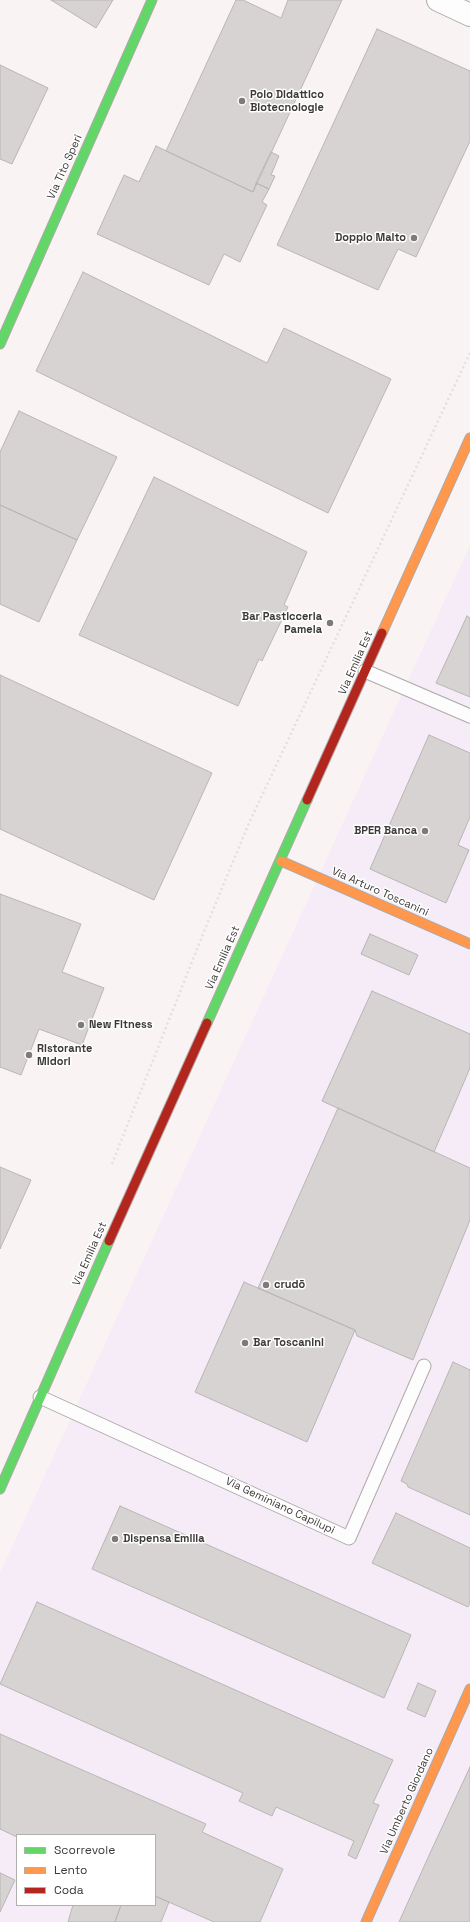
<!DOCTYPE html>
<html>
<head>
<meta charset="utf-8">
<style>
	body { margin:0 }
	#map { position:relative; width:470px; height:1922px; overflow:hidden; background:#f9f4f3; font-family:"Space Grotesk",sans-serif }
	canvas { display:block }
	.legend { position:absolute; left:16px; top:1834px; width:140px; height:72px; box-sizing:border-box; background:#fff; border:1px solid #b1b0af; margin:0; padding:5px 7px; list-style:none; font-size:12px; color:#3c3938 }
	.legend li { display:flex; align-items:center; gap:8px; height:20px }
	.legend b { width:20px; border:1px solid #b1b0af }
</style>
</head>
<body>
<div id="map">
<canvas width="470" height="1922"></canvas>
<ul class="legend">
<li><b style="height:5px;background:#63d668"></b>Scorrevole</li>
<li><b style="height:5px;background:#ff974d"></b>Lento</li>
<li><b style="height:5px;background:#b3261e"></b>Coda</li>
</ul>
</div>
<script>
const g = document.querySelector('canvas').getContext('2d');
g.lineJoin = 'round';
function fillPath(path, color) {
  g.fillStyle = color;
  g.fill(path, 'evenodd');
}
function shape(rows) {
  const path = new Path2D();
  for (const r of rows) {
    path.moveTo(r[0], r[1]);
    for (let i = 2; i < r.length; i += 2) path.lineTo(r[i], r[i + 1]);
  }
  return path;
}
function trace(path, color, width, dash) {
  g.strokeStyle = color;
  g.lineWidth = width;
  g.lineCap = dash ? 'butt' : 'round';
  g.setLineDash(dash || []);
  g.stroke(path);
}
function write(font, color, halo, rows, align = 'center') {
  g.font = font + ' "Space Grotesk",sans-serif';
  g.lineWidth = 3;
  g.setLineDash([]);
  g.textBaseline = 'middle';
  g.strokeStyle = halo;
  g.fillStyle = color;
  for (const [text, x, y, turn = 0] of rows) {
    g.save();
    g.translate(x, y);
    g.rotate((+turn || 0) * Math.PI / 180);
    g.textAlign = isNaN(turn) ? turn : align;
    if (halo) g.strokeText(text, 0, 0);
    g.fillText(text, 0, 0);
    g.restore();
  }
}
fillPath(shape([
	[470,545,470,1922,0,1922,0,1573],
	[17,1835,155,1835,155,1905,17,1905]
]), '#f5ecf7');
const building = shape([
	[51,0,113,0,96,28,51,0],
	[236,0,243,0,281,18,288,0,342,0,253,192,166,151,236,0],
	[377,29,470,71,470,141,416,257,398,249,378,290,277,245,377,29],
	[0,65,48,88,12,164,0,159,0,65],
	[156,146,253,192,256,183,269,189,262,202,267,205,240,262,224,254,209,285,97,234,124,175,139,182,156,146],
	[271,152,279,156,271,175,275,176,269,189,256,183,271,152],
	[83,272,267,363,284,328,391,379,328,513,36,371,83,272],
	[19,411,117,457,77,540,0,505,0,452,19,411],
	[154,477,307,552,284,605,288,607,262,661,259,659,238,706,79,635,154,477],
	[0,505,77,540,39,622,0,604,0,505],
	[467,616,470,618,470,697,436,683,467,616],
	[0,675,212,773,154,900,0,829,0,675],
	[429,735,470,753,470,817,458,845,469,850,446,903,370,869,429,735],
	[0,894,81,924,62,972,104,988,82,1045,39,1029,21,1075,0,1067,0,894],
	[370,934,418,955,409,975,361,954,370,934],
	[372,991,470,1034,470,1068,434,1152,322,1101,372,991],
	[338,1108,470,1168,470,1220,413,1360,357,1336,355,1330,258,1288,338,1108],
	[0,1167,31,1180,0,1249,0,1167],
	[244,1282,355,1330,307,1442,195,1392,244,1282],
	[453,1362,470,1370,470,1515,408,1487,407,1484,401,1481,453,1362],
	[120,1506,411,1635,384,1698,92,1569,120,1506],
	[396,1513,470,1548,470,1603,468,1607,372,1563,396,1513],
	[37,1602,393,1760,373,1803,379,1805,356,1859,348,1855,354,1841,276,1807,272,1816,239,1801,243,1793,0,1684,37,1602],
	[418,1683,436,1691,425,1717,407,1709,418,1683],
	[0,1734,206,1824,202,1832,283,1869,260,1922,214,1922,155,1896,155,1835,17,1835,17,1837,0,1829,0,1734],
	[470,1767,470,1922,399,1922,431,1851,470,1767],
	[0,1873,15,1880,0,1912,0,1873],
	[155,1896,169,1902,161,1922,115,1922,121,1905,155,1905,155,1896],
	[73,1905,121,1905,115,1922,68,1922,73,1905]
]);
fillPath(building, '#d6d3d2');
trace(building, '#bab6b5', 1);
const lane = shape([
	[365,671,470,716],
	[40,1397,349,1538,424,1366]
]);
const street = shape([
	[438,0,470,15]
]);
const fast = shape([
	[0,344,152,0],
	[207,1023,307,800],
	[0,1489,109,1241]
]);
const slow = shape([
	[382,633,470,438],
	[281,861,470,944],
	[366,1922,470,1689]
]);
const jam = shape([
	[307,800,382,633],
	[109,1241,207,1023]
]);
trace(lane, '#aeaaa9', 15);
trace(street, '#aeaaa9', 24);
trace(fast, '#aeaaa9', 11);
trace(slow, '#aeaaa9', 11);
trace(jam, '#aeaaa9', 11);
trace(shape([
	[112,1164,201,939,249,823,470,353]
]), '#e2e0df', 2.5, [2, 3]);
trace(lane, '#fefdfd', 13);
trace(street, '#fefdfd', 22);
trace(fast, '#63d668', 9);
trace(slow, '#ff974d', 9);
trace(jam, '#b3261e', 9);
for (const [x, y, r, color] of [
	[242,101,4,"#7e7a79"],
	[414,238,4,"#7e7a79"],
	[330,623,4,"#7e7a79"],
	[425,831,4,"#7e7a79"],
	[81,1025,4,"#7e7a79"],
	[29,1055,4,"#7e7a79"],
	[266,1285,4,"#7e7a79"],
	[245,1343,4,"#7e7a79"],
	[115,1539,4,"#7e7a79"]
]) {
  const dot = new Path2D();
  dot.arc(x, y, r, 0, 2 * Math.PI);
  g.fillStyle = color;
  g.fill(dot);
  trace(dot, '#fff', 1.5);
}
write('bold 11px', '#3c3938', '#fff', [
	["Polo Didattico",250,95],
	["Biotecnologie",250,108],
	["Doppio Malto",406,238,"right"],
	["Bar Pasticceria",322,617,"right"],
	["Pamela",322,630,"right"],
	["BPER Banca",417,831,"right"],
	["New Fitness",89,1025],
	["Ristorante",37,1049],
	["Midori",37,1062],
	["crudō",274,1285],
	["Bar Toscanini",253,1343],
	["Dispensa Emilia",123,1539]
], 'left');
write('11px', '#3c3938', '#fff', [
	["Via Tito Speri",65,167,-66],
	["Via Emilia Est",356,663,-66],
	["Via Arturo Toscanini",380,892,24],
	["Via Emilia Est",223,958,-66],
	["Via Emilia Est",90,1254,-66],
	["Via Geminiano Capilupi",280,1506,25],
	["Via Umberto Giordano",407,1801,-66]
]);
</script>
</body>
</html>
